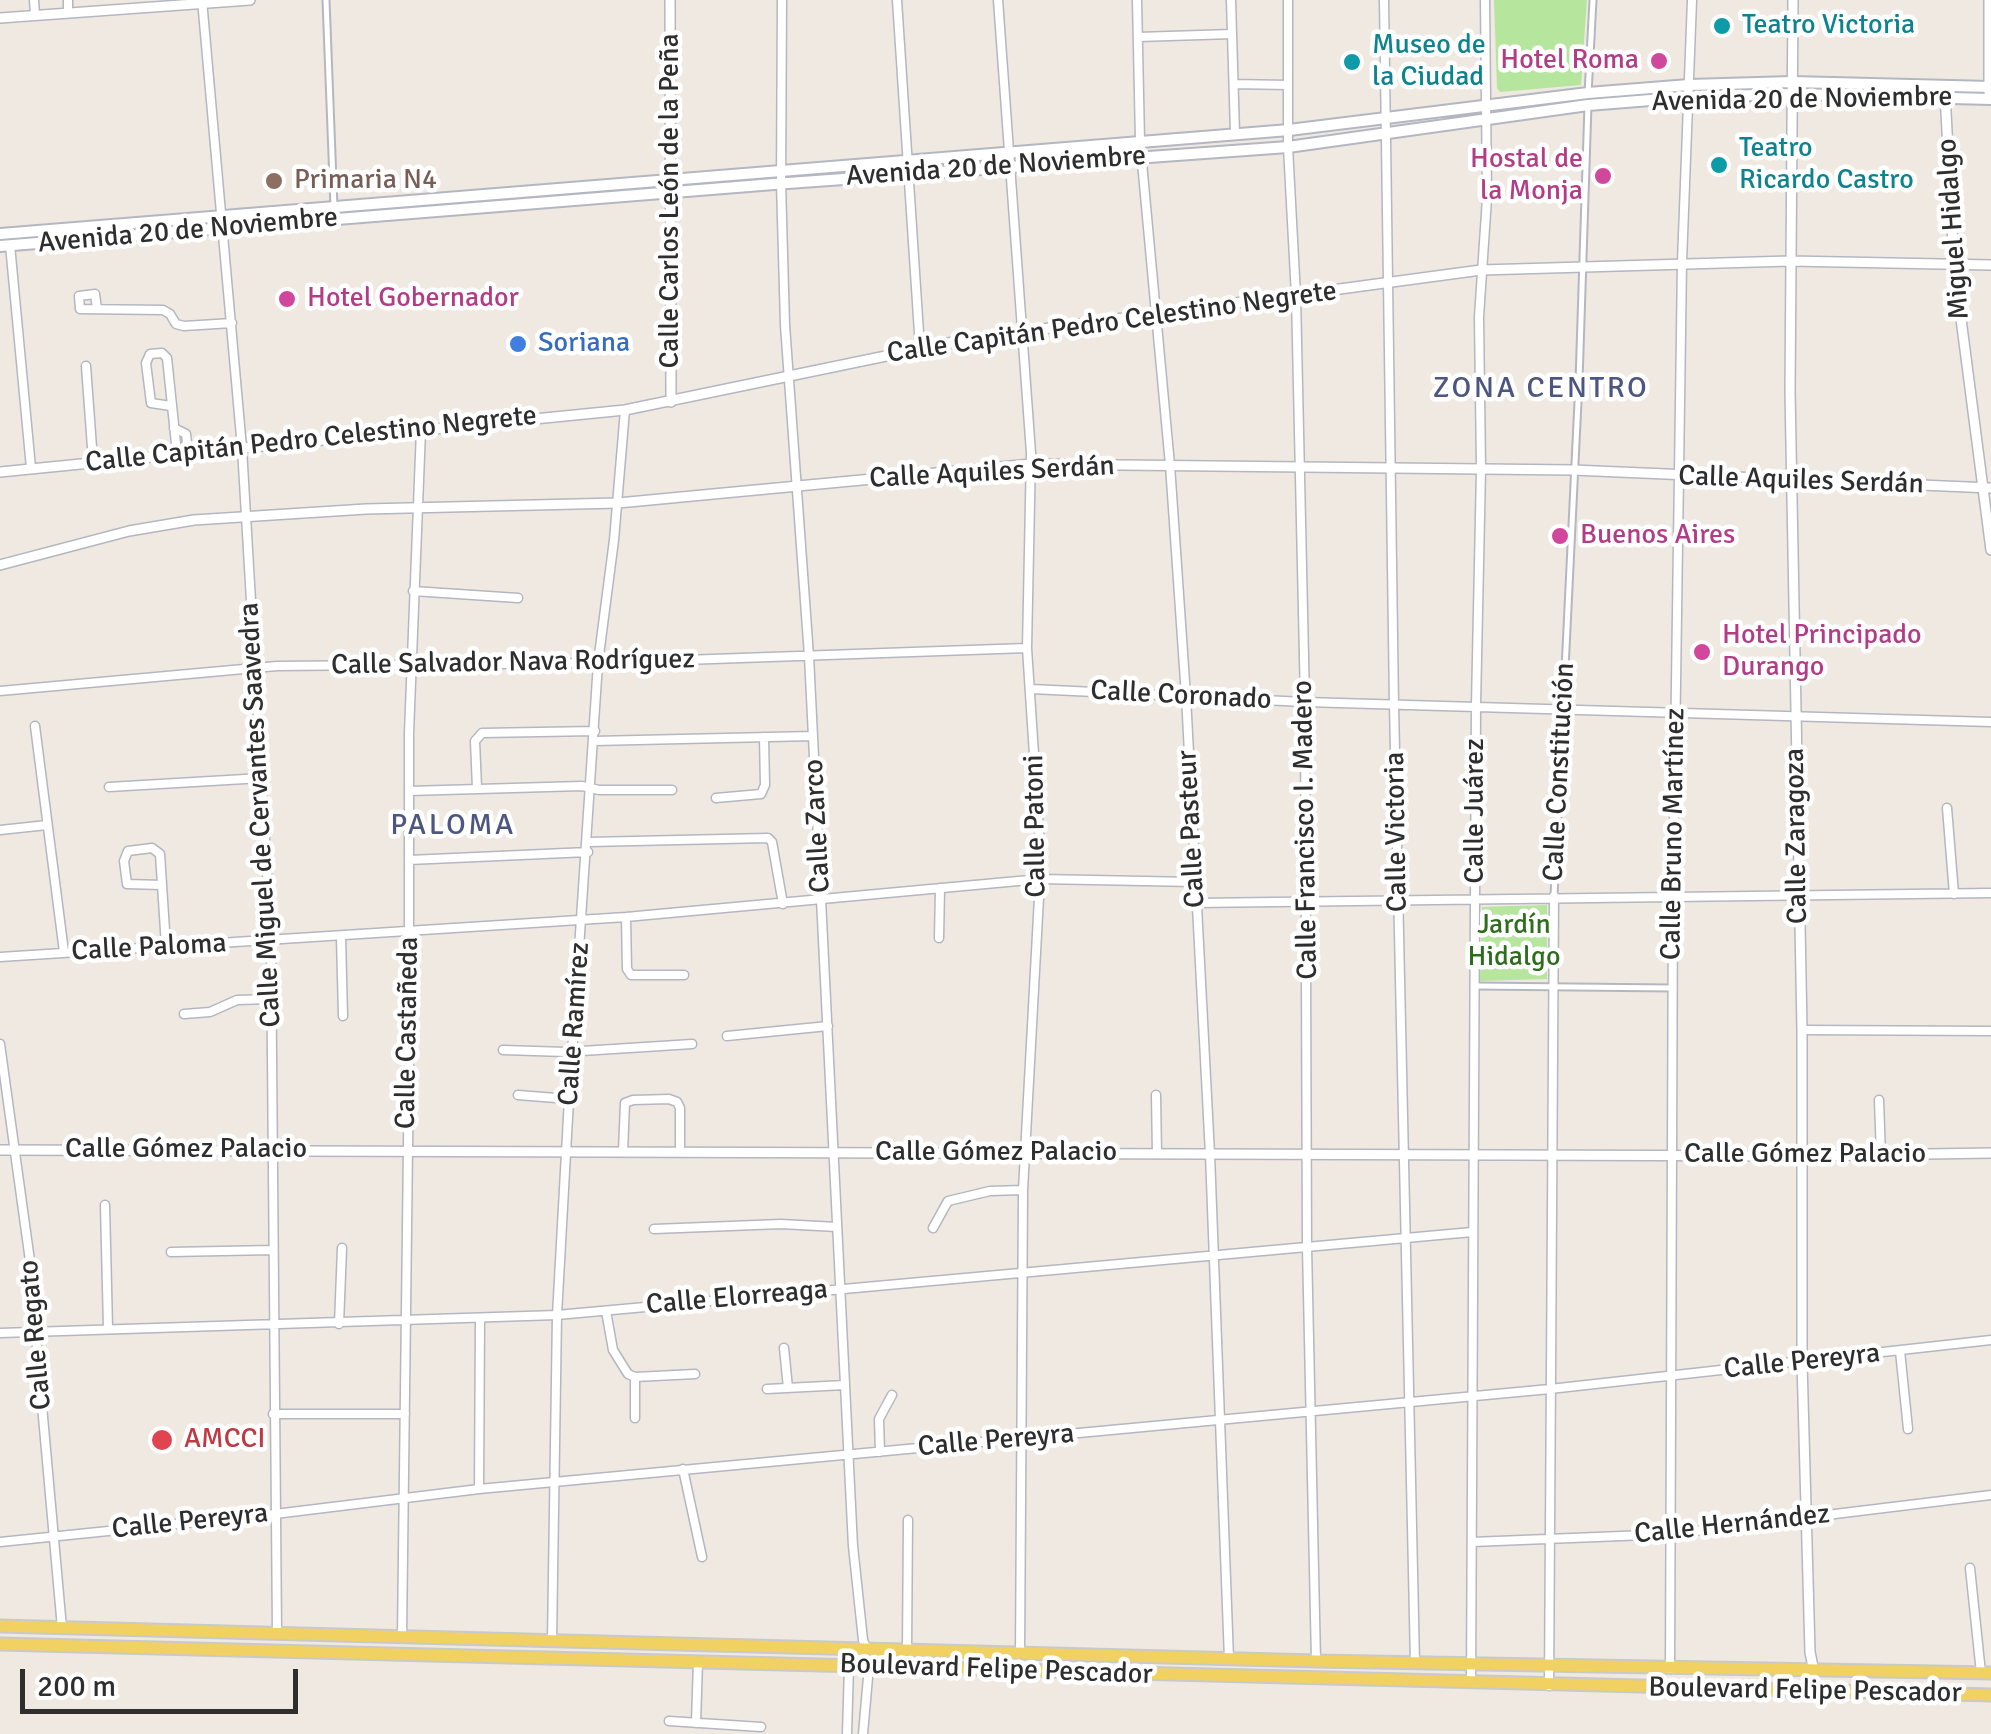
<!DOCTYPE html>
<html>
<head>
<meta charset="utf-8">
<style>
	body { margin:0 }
	#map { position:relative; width:1991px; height:1734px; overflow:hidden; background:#efe9e1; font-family:Signika,sans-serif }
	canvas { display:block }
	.scale { position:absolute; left:20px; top:1669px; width:278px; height:45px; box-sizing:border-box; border:5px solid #2e2e2e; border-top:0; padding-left:12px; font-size:30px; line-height:35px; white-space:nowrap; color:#2e2e2e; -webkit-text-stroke:8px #fff; paint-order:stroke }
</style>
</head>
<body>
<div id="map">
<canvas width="1991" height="1734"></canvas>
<div class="scale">200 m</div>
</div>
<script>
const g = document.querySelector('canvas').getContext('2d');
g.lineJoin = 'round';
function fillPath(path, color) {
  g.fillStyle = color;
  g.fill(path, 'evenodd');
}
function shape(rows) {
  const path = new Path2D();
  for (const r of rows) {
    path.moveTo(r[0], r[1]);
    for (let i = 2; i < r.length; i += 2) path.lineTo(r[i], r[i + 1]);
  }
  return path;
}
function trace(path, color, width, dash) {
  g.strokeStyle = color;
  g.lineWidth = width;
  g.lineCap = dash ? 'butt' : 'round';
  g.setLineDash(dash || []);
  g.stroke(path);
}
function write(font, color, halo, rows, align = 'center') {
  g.font = font + ' Signika,sans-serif';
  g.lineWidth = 9;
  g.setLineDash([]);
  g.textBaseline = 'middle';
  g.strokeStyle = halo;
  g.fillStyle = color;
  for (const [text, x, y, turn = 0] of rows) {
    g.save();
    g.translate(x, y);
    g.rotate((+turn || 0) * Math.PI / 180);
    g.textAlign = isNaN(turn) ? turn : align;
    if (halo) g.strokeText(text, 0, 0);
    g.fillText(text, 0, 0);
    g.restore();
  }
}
fillPath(shape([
	[1494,0,1587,0,1581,85,1500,92,1497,88],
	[1547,905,1547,979,1480,981,1482,907]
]), '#b6e59e');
const pedestrian = shape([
	[326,0,334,207],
	[1588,94,1593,0],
	[1554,896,1579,381,1588,105],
	[1475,986,1672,988]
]);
const minor = shape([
	[34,0,35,15],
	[68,0,68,13],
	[202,0,242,448,271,941,277,1633],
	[782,0,781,183,785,325,809,656,853,1546,863,1640,867,1650],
	[897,0,920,348],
	[998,0,1031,453,1027,648,1041,861,1023,1190,1020,1654],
	[1137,0,1140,141,1170,465,1186,696,1210,1154,1229,1659],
	[1231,0,1235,133],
	[1288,0,1288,147,1296,296,1305,702,1307,1247,1316,1661],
	[1384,0,1394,705,1415,1663],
	[1138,37,1232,34],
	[1234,84,1288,85],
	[10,245,31,468],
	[97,309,95,294,79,296,80,309,163,310,170,314,176,324,184,326,232,323],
	[86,366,93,461],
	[171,406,151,403,146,363,150,354,162,353,167,358,177,453],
	[174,428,186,434,188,452],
	[413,591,518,598],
	[1031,689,1305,702,1991,722],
	[0,691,277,666,598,663,1027,648],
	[35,726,64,952],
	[594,741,813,736],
	[109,787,262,778],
	[477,788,475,741,482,733,595,731],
	[409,791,582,786,599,790,672,790],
	[716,798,761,794,765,785,764,737],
	[1947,808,1954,894],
	[0,830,47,825],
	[589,842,768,838,772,842,783,904],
	[409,860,588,852],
	[162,885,127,884,124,861,128,851,152,848,160,854,166,946],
	[1196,903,1991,893],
	[626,917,627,969,631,975,684,975],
	[341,937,343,1016],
	[939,938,940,888],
	[0,957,626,917,1040,879,1195,882],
	[184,1014,210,1012,237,1000,271,999],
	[1802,1030,1991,1031],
	[727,1036,828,1026],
	[0,1044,35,1297,37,1350,62,1628],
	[503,1050,566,1052,692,1044],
	[518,1095,569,1099],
	[1156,1095,1157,1154],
	[1879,1100,1881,1156],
	[623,1152,625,1103,633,1100,669,1099,677,1102,680,1108,680,1151],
	[105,1205,108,1328],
	[933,1228,948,1201,990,1191,1023,1190],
	[654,1229,781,1224,837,1227],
	[171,1252,273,1250],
	[606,1311,613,1350,628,1374,635,1377,695,1374],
	[339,1324,342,1248],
	[0,1333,557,1315,1472,1232],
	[784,1348,788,1388],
	[1900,1351,1908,1429],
	[635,1377,635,1418],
	[767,1389,845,1385],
	[273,1414,405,1414],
	[880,1452,879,1419,892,1395],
	[683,1469,702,1557],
	[479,1489,480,1320],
	[0,1542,275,1514,479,1489,1550,1389,1991,1340],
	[1472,1542,1671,1534,1991,1495],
	[1970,1568,1981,1673],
	[402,1637,409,1065,409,733,421,430],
	[552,1641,557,1315,569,1099,598,663,614,540,625,410],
	[907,1650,908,1520],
	[1670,1669,1673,894,1682,262,1692,0],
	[1471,1683,1476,705,1481,469,1479,317,1487,198,1485,0],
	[1549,1686,1554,896],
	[669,1721,761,1727],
	[696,1723,698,1661],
	[847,1734,849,1666],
	[863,1734,869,1666]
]);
const tertiary = shape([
	[670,0,671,402],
	[1793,0,1790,391,1802,1030,1802,1362,1810,1652,1814,1672],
	[1989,0,1989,92],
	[0,18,250,0],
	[1945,93,1954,265,1991,550],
	[0,472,625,410,968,339,1481,270,1790,261,1991,265],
	[0,565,129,531,194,520,366,509,618,503,1031,464,1573,470,1991,488],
	[0,1150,1802,1156,1991,1153]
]);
const secondary = shape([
	[0,234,1289,130,1588,93,1689,85,1792,82,1991,87],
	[0,246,774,184,1288,147,1588,105,1688,97,1792,94,1991,99]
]);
const primary = shape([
	[0,1626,1316,1661,1991,1673],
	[0,1644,1991,1695]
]);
trace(pedestrian, '#b4b7c1', 9);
trace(minor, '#b4b7c1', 11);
trace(tertiary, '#b4b7c1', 12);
trace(secondary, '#b4b7c1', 14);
trace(primary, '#c9c9c9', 15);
trace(pedestrian, '#fff', 5);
trace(minor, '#fff', 8);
trace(tertiary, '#fff', 9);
trace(secondary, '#fff', 10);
trace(primary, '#f2d163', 11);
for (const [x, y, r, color] of [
	[1722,26,10,"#0f9aa8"],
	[1659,61,10,"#d1479c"],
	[1352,62,10,"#0f9aa8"],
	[1719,165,10,"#0f9aa8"],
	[1603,176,10,"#d1479c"],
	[274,181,10,"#8d6e63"],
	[287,299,10,"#d1479c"],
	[518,344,10,"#3f7fe0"],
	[1560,536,10,"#d1479c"],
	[1702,652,10,"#d1479c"],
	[162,1440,12,"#e0444e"]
]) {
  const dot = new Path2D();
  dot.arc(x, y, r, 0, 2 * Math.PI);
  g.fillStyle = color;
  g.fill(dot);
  trace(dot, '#fff', 4);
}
write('28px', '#0d838f', '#fff', [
	["Teatro Victoria",1742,26],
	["Museo de",1372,46],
	["la Ciudad",1372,78],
	["Teatro",1739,149],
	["Ricardo Castro",1739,181]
], 'left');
write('28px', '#b23c85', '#fff', [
	["Hotel Roma",1639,61,"right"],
	["Hostal de",1583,160,"right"],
	["la Monja",1583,192,"right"],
	["Hotel Gobernador",307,299],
	["Buenos Aires",1580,536],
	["Hotel Principado",1722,636],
	["Durango",1722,668]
], 'left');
write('28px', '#2e2e2e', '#fff', [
	["Avenida 20 de Noviembre",1802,100,-1],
	["Avenida 20 de Noviembre",996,167,-4],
	["Calle Carlos León de la Peña",671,201,-90],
	["Miguel Hidalgo",1954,229,-94],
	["Avenida 20 de Noviembre",188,231,-5],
	["Calle Capitán Pedro Celestino Negrete",1112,323,-8],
	["Calle Capitán Pedro Celestino Negrete",311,440,-6],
	["Calle Aquiles Serdán",992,473,-3],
	["Calle Aquiles Serdán",1801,481,2],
	["Calle Salvador Nava Rodríguez",513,663,-1],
	["Calle Coronado",1181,696,3],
	["Calle Constitución",1560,772,-87],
	["Calle Juárez",1476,811,-90],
	["Calle Miguel de Cervantes Saavedra",261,815,-93],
	["Calle Zarco",818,826,-93],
	["Calle Patoni",1036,826,-91],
	["Calle Pasteur",1192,829,-93],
	["Calle Francisco I. Madero",1306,830,-91],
	["Calle Victoria",1397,832,-91],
	["Calle Bruno Martínez",1674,834,-89],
	["Calle Zaragoza",1797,836,-91],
	["Calle Paloma",149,948,-3],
	["Calle Ramírez",575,1024,-86],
	["Calle Castañeda",408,1033,-89],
	["Calle Gómez Palacio",186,1150],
	["Calle Gómez Palacio",996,1153],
	["Calle Gómez Palacio",1805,1155],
	["Calle Elorreaga",737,1298,-5],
	["Calle Regato",36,1335,-95],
	["Calle Pereyra",1802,1362,-6],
	["Calle Pereyra",996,1441,-5],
	["Calle Pereyra",190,1522,-6],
	["Calle Hernández",1732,1525,-6],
	["Boulevard Felipe Pescador",996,1670,2],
	["Boulevard Felipe Pescador",1805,1691,1]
]);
write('28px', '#785e54', '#fff', [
	["Primaria N4",294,181]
], 'left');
write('28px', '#366cbe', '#fff', [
	["Soriana",538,344]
], 'left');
write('28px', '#2c6e1b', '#fff', [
	["Jardín",1514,926],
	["Hidalgo",1514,958]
]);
write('28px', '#be3a42', '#fff', [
	["AMCCI",184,1440]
], 'left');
g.letterSpacing = '2.5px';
write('30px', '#4d5680', '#fff', [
	["ZONA CENTRO",1541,389],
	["PALOMA",453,826]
]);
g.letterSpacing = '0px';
</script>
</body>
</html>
